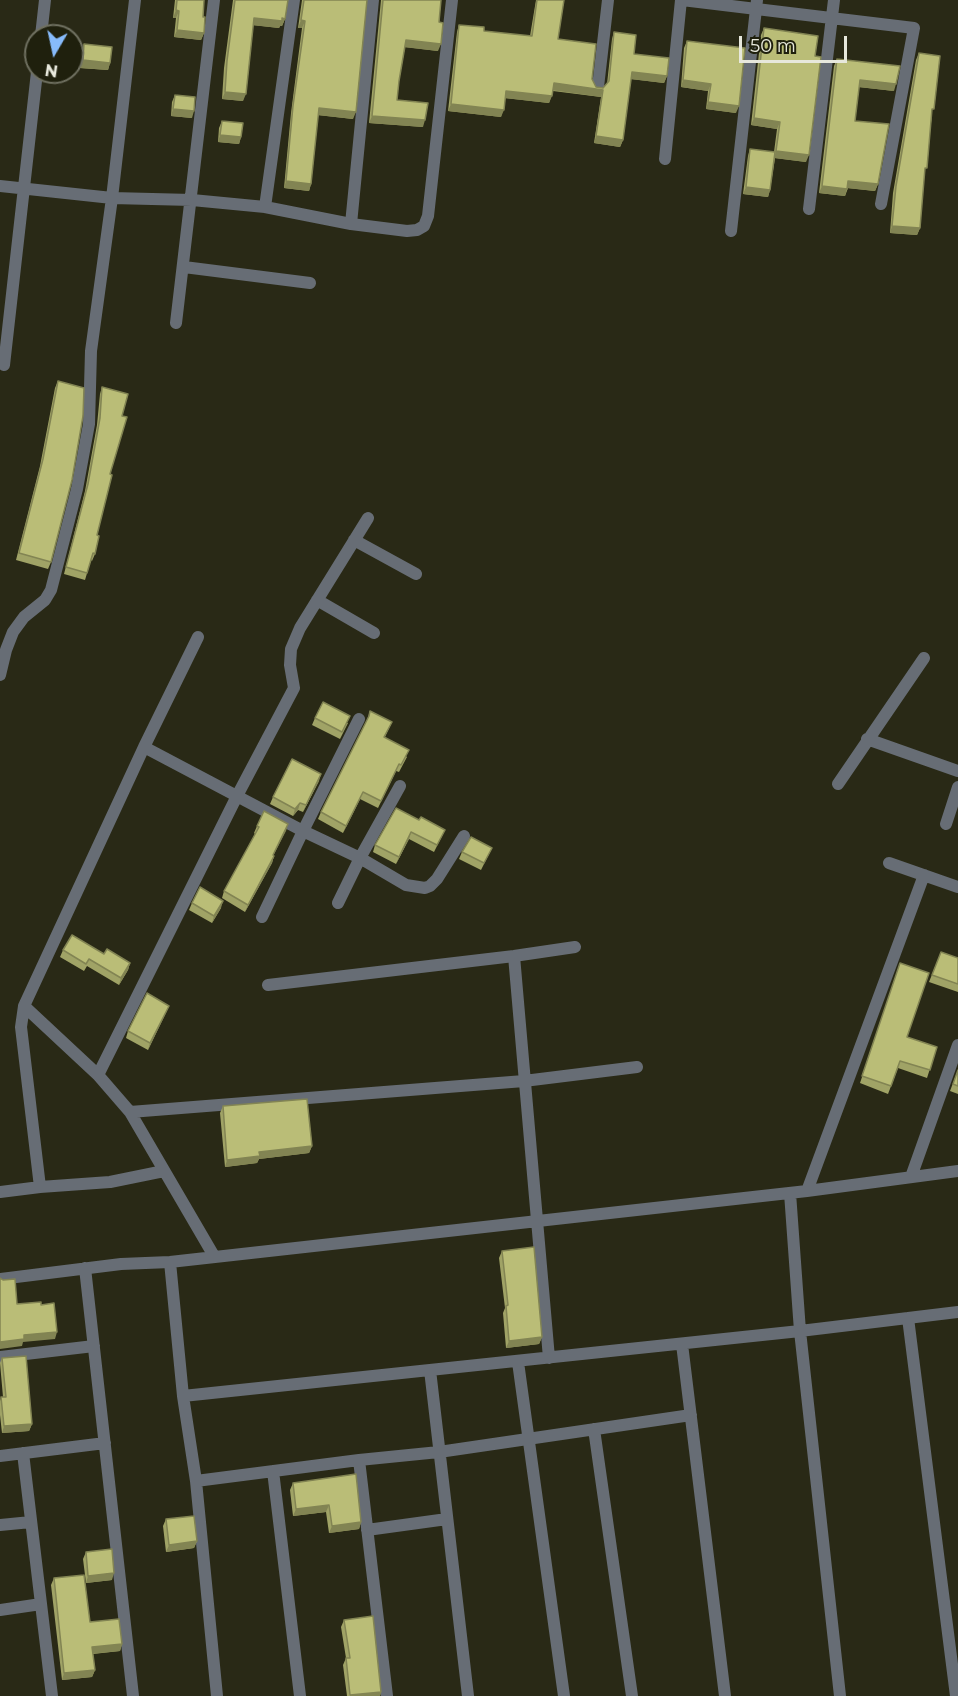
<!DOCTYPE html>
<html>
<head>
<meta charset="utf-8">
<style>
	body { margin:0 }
	#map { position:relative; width:958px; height:1696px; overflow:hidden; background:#292916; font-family:Montserrat,sans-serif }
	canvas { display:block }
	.north { position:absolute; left:24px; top:24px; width:60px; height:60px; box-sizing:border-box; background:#1f200d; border:2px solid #6f7060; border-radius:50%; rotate:189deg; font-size:16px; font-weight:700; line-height:24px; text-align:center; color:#e7e8dc }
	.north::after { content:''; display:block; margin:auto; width:21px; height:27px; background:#87bbfb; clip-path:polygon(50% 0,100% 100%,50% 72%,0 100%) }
	.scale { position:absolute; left:739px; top:36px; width:108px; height:27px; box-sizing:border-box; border:3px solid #e7e8dc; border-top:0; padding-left:8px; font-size:18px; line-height:21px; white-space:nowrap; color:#e7e8dc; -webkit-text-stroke:4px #1f200d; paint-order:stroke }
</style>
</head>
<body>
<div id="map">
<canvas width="958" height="1696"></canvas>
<div class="north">N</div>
<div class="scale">50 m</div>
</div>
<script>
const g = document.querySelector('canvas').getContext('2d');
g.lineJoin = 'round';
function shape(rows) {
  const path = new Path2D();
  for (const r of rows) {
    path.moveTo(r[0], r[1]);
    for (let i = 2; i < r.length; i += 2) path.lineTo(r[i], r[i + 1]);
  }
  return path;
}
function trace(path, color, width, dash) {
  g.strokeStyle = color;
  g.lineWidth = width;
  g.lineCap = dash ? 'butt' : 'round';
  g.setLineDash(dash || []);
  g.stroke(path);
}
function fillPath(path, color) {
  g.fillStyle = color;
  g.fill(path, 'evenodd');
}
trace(shape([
	[682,0,914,28,881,204],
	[41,36,45,0],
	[598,87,608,0],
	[665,159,681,0],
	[0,186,112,198,192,200,265,207,351,224,407,231,417,230,424,226,428,216,452,0],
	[265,207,294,0],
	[809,209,834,0],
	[351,224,373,0],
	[731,231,757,0],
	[184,267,310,283],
	[176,323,214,0],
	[4,365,37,72],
	[354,540,416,574],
	[317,600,374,633],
	[0,675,6,650,13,632,24,617,45,600,51,590,77,489,89,424,91,351,112,198,135,0],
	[867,739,958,771],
	[144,747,303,831,360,858,406,885,425,888,430,886,437,879,464,836],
	[838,784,924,658],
	[946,824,958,787],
	[889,863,958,887],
	[338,903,360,858,400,786],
	[262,917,303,831,359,719],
	[514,956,549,1358],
	[268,985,514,956,575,947],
	[24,1006,98,1075,130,1112,214,1256],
	[98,1075,237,796,294,688,290,665,291,649,300,628,368,518],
	[130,1112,524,1081,637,1067],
	[911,1177,958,1045],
	[40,1187,21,1027,24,1006,144,747,198,637],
	[807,1191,924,875],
	[0,1192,40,1187,110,1182,164,1171],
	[790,1193,800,1331,840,1696],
	[170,1262,183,1396,196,1481,217,1696],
	[85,1268,133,1696],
	[0,1279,121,1264,170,1262,807,1191,958,1171],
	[908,1318,956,1696],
	[682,1344,725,1696],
	[0,1357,94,1346],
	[518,1362,564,1696],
	[430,1370,468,1696],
	[183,1396,800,1331,958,1312],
	[594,1429,632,1696],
	[23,1453,52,1696],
	[0,1456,105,1443],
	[359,1460,439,1452,691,1415],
	[273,1471,300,1696],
	[196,1481,359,1460,387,1696],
	[0,1525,31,1522],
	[367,1530,447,1519],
	[0,1610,41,1604]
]), '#676d75', 12);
fillPath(shape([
	[175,0,177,0,203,17,204,33,201,40,174,37,176,18,173,18],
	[233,0,288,0,285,19,282,26,280,26,279,28,253,25,243,101,222,99,224,68],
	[302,0,367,0,353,119,318,115,311,184,309,191,284,188,291,113,302,28,298,28],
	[381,0,441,0,439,22,438,51,405,47,399,81,397,100,423,127,369,123],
	[536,0,564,0,558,39,592,79,596,87,603,88,607,84,612,39,614,32,634,54,667,76,664,83,631,79,623,140,620,147,594,143,601,97,553,91,549,103,505,98,501,117,448,111,457,32,459,25,484,31,530,36],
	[764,28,815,56,806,162,775,158,770,190,768,197,743,194,748,156,750,149,774,152,777,129,751,125,761,35],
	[687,41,736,113,706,109,708,91,681,87,684,48],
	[84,44,110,63,108,70,80,68,82,51],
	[919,53,932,116,924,175,920,228,917,235,890,233,893,193,916,60],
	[837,59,894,91,859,87,855,121,878,184,875,191,848,188,845,196,819,193,834,66],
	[175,95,192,118,171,116,172,102],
	[222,121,241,137,239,144,218,142,219,128],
	[58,381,51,562,48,569,16,560,40,466,55,388],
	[102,387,122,416,97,535,95,554,92,561,91,560,85,580,64,574,85,491,97,425,100,394],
	[370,711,392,722,385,737,407,757,399,772,396,771,378,808,360,799,343,833,318,819,321,812,367,720],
	[315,718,348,723,340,739,312,725],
	[319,781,303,812,298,810,293,816,270,804,273,797],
	[419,820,445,830,434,852,409,839,396,864,373,852,375,845],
	[288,824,273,855,274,856,272,863,245,912,222,898,224,891,255,834,254,833,257,826],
	[492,848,481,870,459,859,462,852],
	[192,903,221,908,212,923,189,910],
	[63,950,104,954,130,963,128,970,119,985,87,966,84,971,60,957],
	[941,952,958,958,958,992,929,982],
	[900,963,907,1037,937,1047,927,1078,898,1068,888,1094,860,1083],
	[169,1006,148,1050,126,1038,128,1031],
	[958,1070,958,1094,950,1091],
	[223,1106,312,1146,309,1153,259,1159,257,1163,225,1167,220,1113],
	[502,1251,542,1337,539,1344,506,1348,503,1313,505,1308,499,1258],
	[2,1358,32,1424,29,1431,2,1433,0,1415,0,1401,1,1397,3,1397,0,1363],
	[293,1483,361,1522,359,1529,329,1533,326,1512,293,1516,290,1490],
	[166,1519,197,1541,194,1548,166,1552,163,1526],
	[86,1552,112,1580,86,1583,83,1559],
	[54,1578,90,1622,122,1644,120,1651,93,1654,95,1670,92,1677,62,1680,51,1585],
	[344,1620,381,1692,380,1696,347,1696,343,1665,346,1658,341,1627]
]), '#a0a366');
fillPath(shape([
	[176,10,179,11,176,18,173,18],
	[254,18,282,18,285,19,282,26,280,26,279,28,251,25],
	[301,20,305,21,302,28,298,28],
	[177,30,204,33,201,40,174,37],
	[406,40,441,44,438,51,403,47],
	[83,60,110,63,108,70,80,68],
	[632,72,667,76,664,83,630,79],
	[683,80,711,84,708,91,681,87],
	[860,80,896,84,894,91,858,87],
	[554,83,603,90,601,97,551,90],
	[506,91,552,96,549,103,504,98],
	[225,92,246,94,243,101,222,99],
	[708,102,739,106,736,113,706,109],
	[451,104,504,110,501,117,448,111],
	[319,108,356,112,353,119,317,115],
	[173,109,194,111,192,118,171,116],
	[372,116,425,120,423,127,369,123],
	[754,118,780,122,777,129,751,125],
	[220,135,241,137,239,144,218,142],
	[596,136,623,140,620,147,594,143],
	[776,151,809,155,806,162,774,158],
	[286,181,311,184,309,191,284,188],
	[848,181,878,184,875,191,846,188],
	[822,186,847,189,845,196,819,193],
	[746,187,770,190,768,197,743,194],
	[892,226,920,228,917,235,890,233],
	[321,774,319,781,303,812,306,805],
	[363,792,360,799,343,833,346,826],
	[300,803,298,810,293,816,295,809],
	[288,824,286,831,270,862,273,855],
	[411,832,409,839,396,864,399,857],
	[274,856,272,863,245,912,248,905],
	[223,901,221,908,212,923,214,916],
	[130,963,128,970,119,985,121,978],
	[169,1006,166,1013,148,1050,150,1043],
	[312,1146,309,1153,259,1159,257,1163,225,1167,227,1160,259,1152],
	[57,1332,55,1339,23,1342,22,1346,0,1349,0,1342,24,1335],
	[542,1337,539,1344,506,1348,509,1341],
	[32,1424,29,1431,2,1433,4,1426],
	[329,1505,326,1512,293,1516,296,1509],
	[361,1522,359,1529,329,1533,332,1526],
	[197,1541,194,1548,166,1552,169,1545],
	[114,1573,112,1580,86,1583,88,1576],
	[122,1644,120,1651,90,1654,92,1647],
	[95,1670,92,1677,62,1680,64,1673],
	[381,1692,380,1696,350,1696,350,1695]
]), '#828453');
const building = shape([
	[177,0,204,0,203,17,205,17,204,33,177,30,179,11,176,10,177,0],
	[235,0,288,0,285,19,282,18,282,21,254,18,246,94,225,92,227,61,235,0],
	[304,0,367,0,356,112,319,108,311,184,286,181,293,106,305,21,301,20,304,0],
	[383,0,441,0,439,22,443,23,441,44,406,40,399,81,397,100,428,103,425,120,372,116,383,0],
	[537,0,564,0,558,39,596,44,592,79,596,87,603,88,609,81,614,32,636,35,634,54,669,58,667,76,632,72,623,140,596,136,603,90,554,83,552,96,506,91,504,110,451,104,459,25,484,27,484,31,532,36,537,0],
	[764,28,818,36,815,56,821,57,809,155,776,151,780,122,754,118,764,28],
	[687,41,745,48,739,106,708,102,711,84,683,80,687,41],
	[84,44,112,47,110,63,83,60,84,44],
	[919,53,940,56,934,109,932,109,927,168,925,168,920,228,892,226,896,186,919,53],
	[837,59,900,66,896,84,860,80,855,121,889,124,878,184,848,181,847,189,822,186,837,59],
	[175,95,195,97,194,111,173,109,175,95],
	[222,121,243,123,241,137,220,135,222,121],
	[750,149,775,152,770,190,746,187,750,149],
	[58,381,84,388,83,416,72,480,51,562,19,553,43,459,58,381],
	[102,387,128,394,122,416,127,417,110,474,112,475,97,535,99,536,95,554,93,553,87,573,66,567,88,484,100,418,102,387],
	[323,702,350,716,342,732,315,718,323,702],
	[370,711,392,722,384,737,409,750,401,765,399,764,381,801,363,792,346,826,321,812,369,716,370,711],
	[292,759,321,774,306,805,300,803,295,809,273,797,292,759],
	[396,808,419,820,421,817,445,830,437,845,411,832,399,857,375,845,396,808],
	[264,811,288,824,273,855,274,856,248,905,224,891,259,827,257,826,264,811],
	[471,837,492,848,484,863,462,852,471,837],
	[200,887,223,901,214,916,192,903,200,887],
	[72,935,104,954,107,949,130,963,121,978,89,959,86,964,63,950,72,935],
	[941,952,958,958,958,984,932,975,941,952],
	[900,963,929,973,907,1037,937,1047,930,1070,900,1061,891,1086,862,1076,900,963],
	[147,993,169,1006,150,1043,128,1031,147,993],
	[958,1070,958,1086,953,1084,958,1070],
	[307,1099,312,1146,259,1152,260,1156,227,1160,223,1106,307,1099],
	[534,1247,542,1337,509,1341,506,1306,508,1305,502,1251,534,1247],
	[0,1278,3,1280,15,1279,17,1304,41,1302,41,1305,54,1303,57,1332,24,1335,24,1339,0,1342,0,1278],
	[26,1356,32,1424,4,1426,1,1397,6,1397,2,1358,26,1356],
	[356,1474,361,1522,332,1526,329,1505,296,1509,293,1483,356,1474],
	[194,1516,197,1541,169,1545,166,1519,194,1516],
	[112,1549,114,1573,88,1576,86,1552,112,1549],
	[84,1575,90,1622,119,1619,122,1644,92,1647,95,1670,64,1673,54,1578,84,1575],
	[373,1616,381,1692,350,1695,346,1658,350,1658,344,1620,373,1616]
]);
fillPath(building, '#babd77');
trace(building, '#828453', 1.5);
</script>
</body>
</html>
